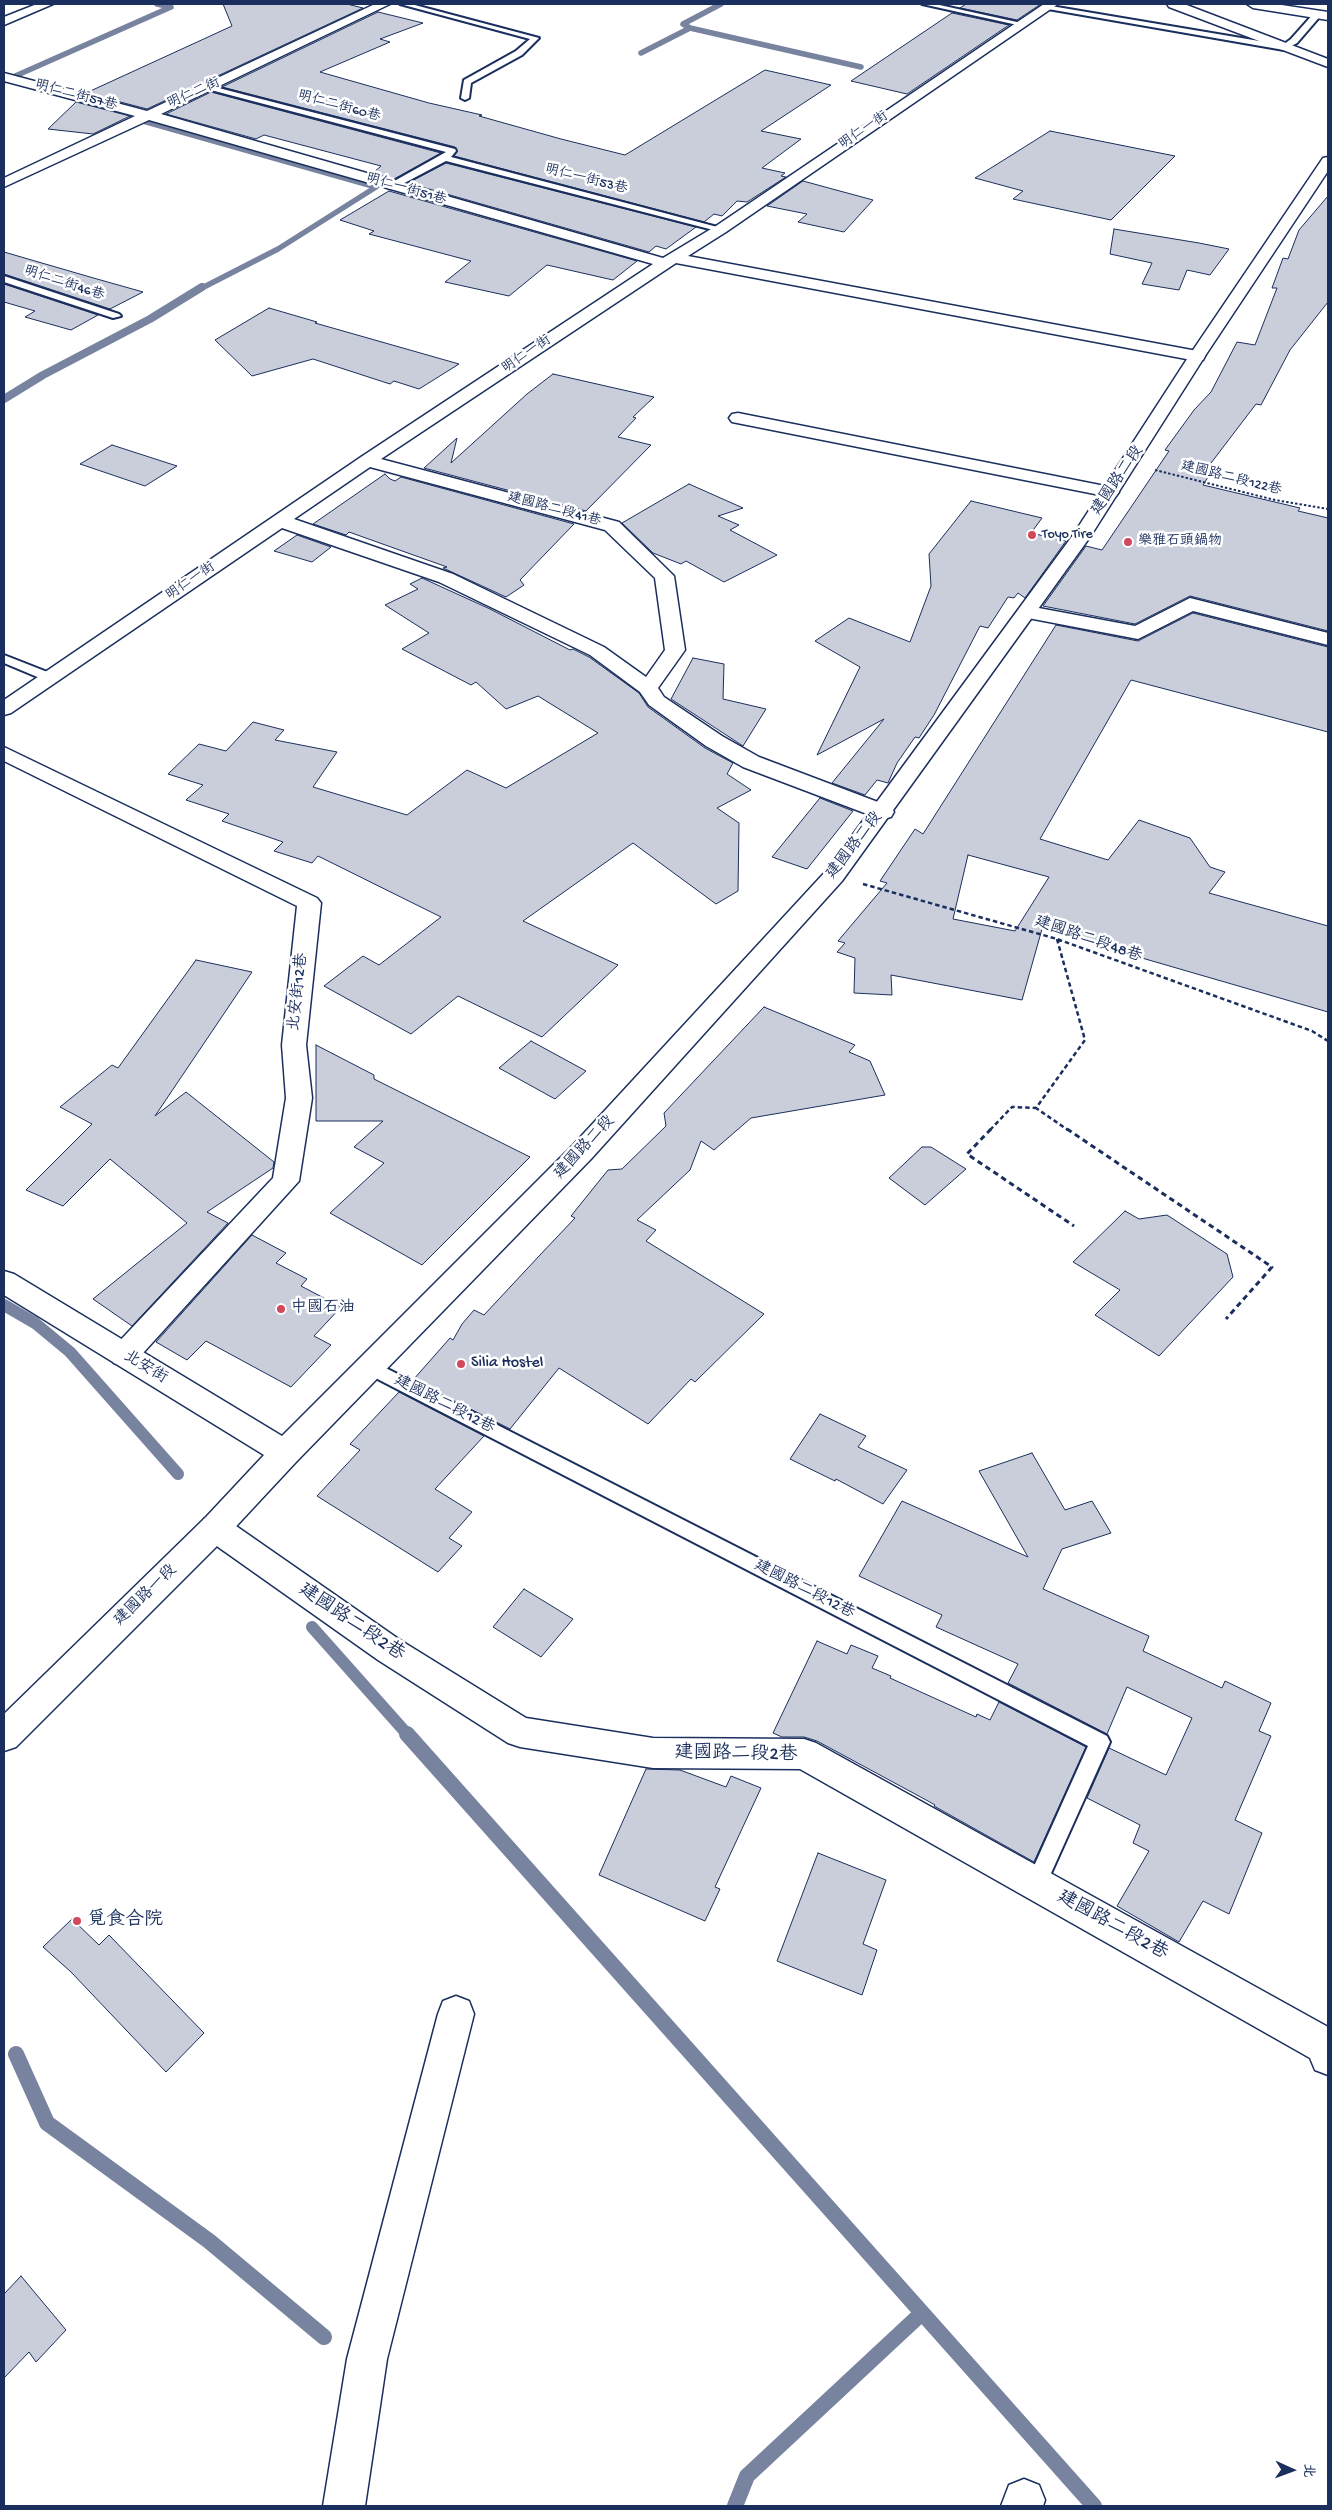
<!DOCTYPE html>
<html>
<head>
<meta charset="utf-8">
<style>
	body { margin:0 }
	#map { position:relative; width:1332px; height:2510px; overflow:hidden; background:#fff; font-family:"Gochi Hand","LXGW WenKai TC",sans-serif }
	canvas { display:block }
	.frame { position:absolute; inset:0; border:5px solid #1b2f5e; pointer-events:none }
	.north { position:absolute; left:1267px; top:2445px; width:50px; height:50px; -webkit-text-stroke:4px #fff; paint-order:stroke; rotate:92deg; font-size:14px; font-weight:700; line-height:20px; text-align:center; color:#1b2f5e }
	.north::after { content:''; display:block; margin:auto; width:18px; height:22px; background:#1b2f5e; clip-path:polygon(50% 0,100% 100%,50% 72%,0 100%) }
</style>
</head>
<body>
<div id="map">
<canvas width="1332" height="2510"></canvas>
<div class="frame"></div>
<div class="north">北</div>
</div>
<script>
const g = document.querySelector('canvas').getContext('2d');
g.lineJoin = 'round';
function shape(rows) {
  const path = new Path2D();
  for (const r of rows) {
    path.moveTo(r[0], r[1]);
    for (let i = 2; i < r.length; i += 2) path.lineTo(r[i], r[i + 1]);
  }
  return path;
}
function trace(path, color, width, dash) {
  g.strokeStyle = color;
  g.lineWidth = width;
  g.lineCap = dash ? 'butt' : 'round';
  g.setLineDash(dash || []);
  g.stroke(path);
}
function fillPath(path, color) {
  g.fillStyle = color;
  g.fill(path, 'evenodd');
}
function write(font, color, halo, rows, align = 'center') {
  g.font = font + ' "Gochi Hand","LXGW WenKai TC",sans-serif';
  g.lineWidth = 5;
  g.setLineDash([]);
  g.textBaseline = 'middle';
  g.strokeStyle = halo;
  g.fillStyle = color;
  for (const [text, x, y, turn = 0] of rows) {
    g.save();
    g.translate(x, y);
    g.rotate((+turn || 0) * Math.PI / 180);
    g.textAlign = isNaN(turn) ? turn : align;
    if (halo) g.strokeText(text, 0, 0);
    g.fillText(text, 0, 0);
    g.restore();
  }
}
trace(shape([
	[690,28,861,67],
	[641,53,690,28,683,24,721,4],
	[4,81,171,7,157,4],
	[140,117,136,119,376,187],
	[200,289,278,249,376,187]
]), '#77839f', 5.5);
trace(shape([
	[4,399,43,375,150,319,202,287]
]), '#77839f', 8);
trace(shape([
	[4,1305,35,1323,70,1352,178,1474],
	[312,1627,408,1735]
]), '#77839f', 12);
trace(shape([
	[407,1734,1094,2506],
	[16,2054,47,2123,209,2241,324,2337],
	[735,2506,747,2476,922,2313]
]), '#77839f', 16);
const building = shape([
	[223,4,347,4,363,8,147,109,86,93,232,26,223,4],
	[966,4,1041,4,1017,20,960,8,966,4],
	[378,12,423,23,380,39,390,42,320,72,429,103,482,115,479,116,561,139,625,155,765,70,831,85,761,131,801,139,762,168,785,173,781,176,786,177,747,202,737,201,722,216,714,214,704,222,454,156,457,152,455,147,222,87,378,12],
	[952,13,1009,25,907,94,851,81,952,13],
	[211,92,441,153,394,179,373,173,381,166,264,135,256,139,166,114,211,92],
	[76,102,130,116,93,134,48,129,76,102],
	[1050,131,1175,156,1111,220,1013,199,1023,191,975,178,1050,131],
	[446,163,696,227,666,249,656,246,649,252,408,183,446,163],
	[803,181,873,200,844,232,798,222,807,214,767,206,803,181],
	[389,191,637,261,613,280,547,265,509,296,445,282,471,261,369,234,374,231,340,220,389,191],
	[1328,196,1328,302,1290,350,1261,405,1256,404,1208,467,1214,468,1203,485,1300,508,1298,511,1328,518,1328,631,1190,596,1135,624,1043,606,1086,546,1102,550,1169,451,1165,450,1194,410,1211,392,1237,342,1255,345,1277,288,1272,288,1283,258,1288,259,1299,230,1328,196],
	[1114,229,1199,243,1229,249,1210,275,1187,270,1179,290,1142,284,1152,263,1110,254,1114,229],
	[4,252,90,277,143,292,110,309,4,274,4,252],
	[4,284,98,315,71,330,25,317,35,311,4,302,4,284],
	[269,308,317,322,315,323,459,364,419,389,394,381,390,384,313,359,252,376,215,340,269,308],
	[553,374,654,397,633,417,636,418,618,437,651,445,586,511,424,468,457,438,451,463,527,394,553,374],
	[112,445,177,466,145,486,80,464,112,445],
	[385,474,390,479,395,481,401,477,574,524,520,580,524,585,506,597,443,568,447,567,349,532,346,535,313,524,385,474],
	[689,484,743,508,718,516,739,525,730,530,777,555,724,582,686,561,681,564,653,553,622,523,689,484],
	[971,501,1042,518,1031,533,1066,541,1025,598,1018,593,1014,598,1008,597,988,628,980,626,934,715,919,738,915,737,897,763,888,783,877,780,865,795,832,783,884,719,817,755,860,667,815,641,849,618,910,642,931,586,929,554,971,501],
	[297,535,331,547,312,562,274,551,297,535],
	[422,578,490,609,570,650,573,649,589,657,639,693,648,707,705,748,733,763,727,774,751,790,717,808,739,823,738,891,716,904,633,843,523,921,618,965,542,1037,458,996,411,1034,324,986,363,956,379,965,441,917,318,856,312,863,274,851,283,842,222,821,229,814,186,800,203,785,168,774,199,744,226,751,253,722,284,730,275,740,337,752,313,787,407,815,467,770,506,788,598,733,538,696,506,709,476,682,471,685,402,649,429,633,385,605,418,589,410,584,422,578],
	[1193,613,1328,647,1328,732,1131,680,1040,839,1108,860,1139,820,1190,838,1210,867,1225,872,1209,893,1328,926,1328,1012,1042,929,1022,1000,891,975,892,995,854,993,855,958,837,952,845,943,838,941,887,883,880,881,915,829,923,834,1056,625,1138,641,1193,613],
	[968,855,1049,877,1015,931,953,919,968,855],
	[693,658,724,664,723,699,766,709,743,746,671,699,693,658],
	[820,798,853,811,807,869,772,857,820,798],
	[196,960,252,972,155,1116,186,1092,274,1162,273,1168,207,1212,228,1223,132,1326,93,1299,187,1223,110,1159,63,1206,26,1190,92,1124,60,1107,112,1065,118,1068,196,960],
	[764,1007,855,1045,849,1052,870,1061,885,1095,751,1118,714,1150,701,1141,690,1170,637,1220,656,1230,646,1241,764,1314,695,1382,691,1379,648,1424,559,1368,510,1429,413,1380,450,1338,453,1340,462,1324,474,1310,484,1315,540,1255,575,1218,571,1216,608,1170,622,1169,666,1126,664,1113,764,1007],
	[531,1041,586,1071,555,1099,499,1068,531,1041],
	[316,1045,374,1075,374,1079,530,1157,422,1265,330,1213,384,1163,354,1147,383,1121,316,1121,316,1045],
	[922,1147,931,1147,966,1169,925,1205,889,1178,922,1147],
	[1125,1211,1139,1219,1167,1215,1227,1254,1233,1277,1159,1356,1095,1315,1120,1290,1073,1262,1125,1211],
	[252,1235,286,1253,276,1263,307,1279,301,1286,341,1307,314,1336,331,1345,291,1387,206,1341,187,1360,156,1342,252,1235],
	[399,1392,484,1436,435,1489,472,1512,449,1538,462,1546,438,1572,317,1496,360,1450,350,1444,399,1392],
	[820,1414,866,1436,858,1447,907,1470,883,1504,836,1479,835,1481,790,1459,820,1414],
	[1032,1453,1065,1510,1092,1501,1111,1533,1062,1549,1043,1589,1149,1636,1143,1651,1222,1688,1225,1681,1271,1703,1259,1731,1271,1736,1235,1820,1262,1833,1229,1914,1203,1901,1179,1942,1117,1906,1149,1851,1133,1843,1140,1825,1087,1798,1109,1748,1166,1775,1192,1718,1127,1687,1107,1734,1008,1683,1018,1664,936,1627,942,1615,859,1576,902,1501,1028,1557,979,1471,1032,1453],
	[524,1589,573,1619,541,1657,493,1627,524,1589],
	[817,1641,847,1654,851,1645,878,1656,872,1668,891,1676,890,1678,976,1717,977,1714,990,1720,999,1702,1086,1747,1034,1862,934,1806,935,1805,928,1801,817,1741,804,1737,782,1737,773,1733,817,1641],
	[646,1769,680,1770,726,1787,731,1776,761,1788,715,1887,720,1889,705,1921,599,1875,646,1769],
	[818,1853,886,1880,863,1944,877,1950,862,1995,777,1961,818,1853],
	[72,1919,99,1945,109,1935,204,2033,166,2072,71,1972,43,1947,72,1919],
	[21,2276,66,2330,36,2362,29,2352,4,2378,4,2294,21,2276]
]);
fillPath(building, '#caceda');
trace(building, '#1b2f5e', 1);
const service = shape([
	[400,4,411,4,539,38,522,55,471,83,469,98,465,100,461,98,464,80,516,51,530,39,400,4],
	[922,4,935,4,1026,24,1022,26,922,4],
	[1045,5,1283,45,1291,39,1315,12,1322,14,1297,43,1284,50,1048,9,1045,9,1045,5],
	[207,85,455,149,456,151,451,157,725,229,721,232,446,161,395,188,389,188,389,184,446,152,207,89,207,85],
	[4,276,119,314,121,316,113,318,4,282,4,276],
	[4,655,55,675,57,678,55,681,47,681,4,663,4,655],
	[370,1360,1107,1736,1110,1742,1043,1891,1036,1894,1029,1891,1026,1884,1088,1746,364,1372,361,1367,364,1362,370,1360]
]);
const minor = shape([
	[37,4,53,4,4,25,4,17,37,4],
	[375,4,390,4,161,114,663,258,716,226,1044,4,1058,4,726,232,688,256,1197,351,1203,352,1205,356,1203,360,1197,361,676,263,381,459,619,522,674,576,685,650,658,688,664,697,722,736,759,757,891,807,894,812,891,817,883,819,875,817,743,767,706,746,649,705,640,692,590,655,439,582,282,528,11,713,4,715,4,700,361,457,653,264,149,120,4,187,4,178,135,116,4,81,4,73,147,111,375,4],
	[370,467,605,530,655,578,665,650,646,677,604,647,453,574,294,519,370,467],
	[1167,4,1184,4,1328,59,1328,67,1169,7,1167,4],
	[1247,4,1275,4,1328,12,1328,20,1253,8,1247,4],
	[738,413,1110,487,1116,488,1119,492,1116,496,1110,497,732,422,729,418,732,414,738,413],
	[1190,598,1328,633,1328,645,1193,611,1138,639,1028,618,1021,616,1018,612,1021,608,1028,606,1135,626,1190,598],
	[4,747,317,898,321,903,306,1045,312,1098,299,1181,134,1363,124,1366,114,1363,110,1355,114,1347,273,1178,286,1098,282,1045,297,906,4,761,4,747],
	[215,1515,226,1519,400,1640,526,1718,653,1738,804,1739,816,1743,1328,2027,1328,2075,1315,2070,1310,2058,800,1769,653,1768,520,1747,508,1743,378,1660,204,1537,200,1528,204,1519,215,1515],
	[456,1996,469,2001,474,2014,387,2359,365,2506,323,2506,347,2359,438,2014,443,2001,456,1996],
	[1024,2479,1039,2485,1045,2500,1043,2506,1001,2506,1009,2485,1024,2479]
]);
const tertiary = shape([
	[1328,157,1328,171,1205,356,1090,537,842,881,591,1159,296,1462,228,1535,16,1747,4,1751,4,1714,206,1517,264,1455,4,1295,4,1271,14,1274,282,1436,573,1145,826,871,1073,535,1189,356,1323,158,1328,157]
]);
trace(service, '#1b2f5e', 4);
trace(minor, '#1b2f5e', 3);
trace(tertiary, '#1b2f5e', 3);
trace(shape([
	[1155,470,1275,500,1328,509]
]), '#1b2f5e', 2, [2.5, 2]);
trace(shape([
	[863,884,1057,939,1312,1031,1328,1041],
	[1057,939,1085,1040,1036,1108,1068,1130],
	[990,1130,1012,1107,1036,1108]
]), '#1b2f5e', 2.5, [4.5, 3]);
trace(shape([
	[991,1129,967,1154,1074,1226],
	[1067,1129,1272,1267,1226,1319]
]), '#1b2f5e', 3, [5.5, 4]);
fillPath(service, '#fff');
fillPath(minor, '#fff');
fillPath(tertiary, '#fff');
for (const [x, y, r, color] of [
	[1032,535,5,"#d1495b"],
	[1128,542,5,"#d1495b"],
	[281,1309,5,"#d1495b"],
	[461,1364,5,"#d1495b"],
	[77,1921,5,"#d1495b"]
]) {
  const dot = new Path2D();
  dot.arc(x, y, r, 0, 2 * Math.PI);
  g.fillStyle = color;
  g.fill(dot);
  trace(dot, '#fff', 2);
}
write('14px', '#1b2f5e', '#fff', [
	["明仁二街",194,94,-24],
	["明仁二街57巷",76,96,15],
	["明仁二街60巷",339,107,15],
	["明仁一街",864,131,-34],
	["明仁一街53巷",586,180,14],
	["明仁一街51巷",406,190,16],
	["明仁二街46巷",64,284,18],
	["明仁一街",527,355,-34],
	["建國路二段122巷",1231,479,14],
	["建國路二段41巷",554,510,15],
	["明仁一街",191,582,-34]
]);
write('14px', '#1b2f5e', '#fff', [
	["Toyo Tire",1042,535],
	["樂雅石頭鍋物",1138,542]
], 'left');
write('16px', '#1b2f5e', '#fff', [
	["建國路二段",1118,481,-56],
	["建國路二段",855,846,-52],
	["建國路二段48巷",1088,940,19],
	["北安街12巷",299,992,-84],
	["建國路二段",585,1148,-47],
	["北安街",145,1368,31],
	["建國路二段12巷",444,1405,27],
	["建國路二段12巷",804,1590,27],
	["建國路一段",146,1596,-44]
]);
write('16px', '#1b2f5e', '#fff', [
	["中國石油",291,1309],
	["Silia Hostel",471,1364]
], 'left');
write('19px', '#1b2f5e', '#fff', [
	["建國路二段2巷",351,1623,34],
	["建國路二段2巷",736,1755,1],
	["建國路二段2巷",1112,1926,29]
]);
write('19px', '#1b2f5e', '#fff', [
	["覓食合院",87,1921]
], 'left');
</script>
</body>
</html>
